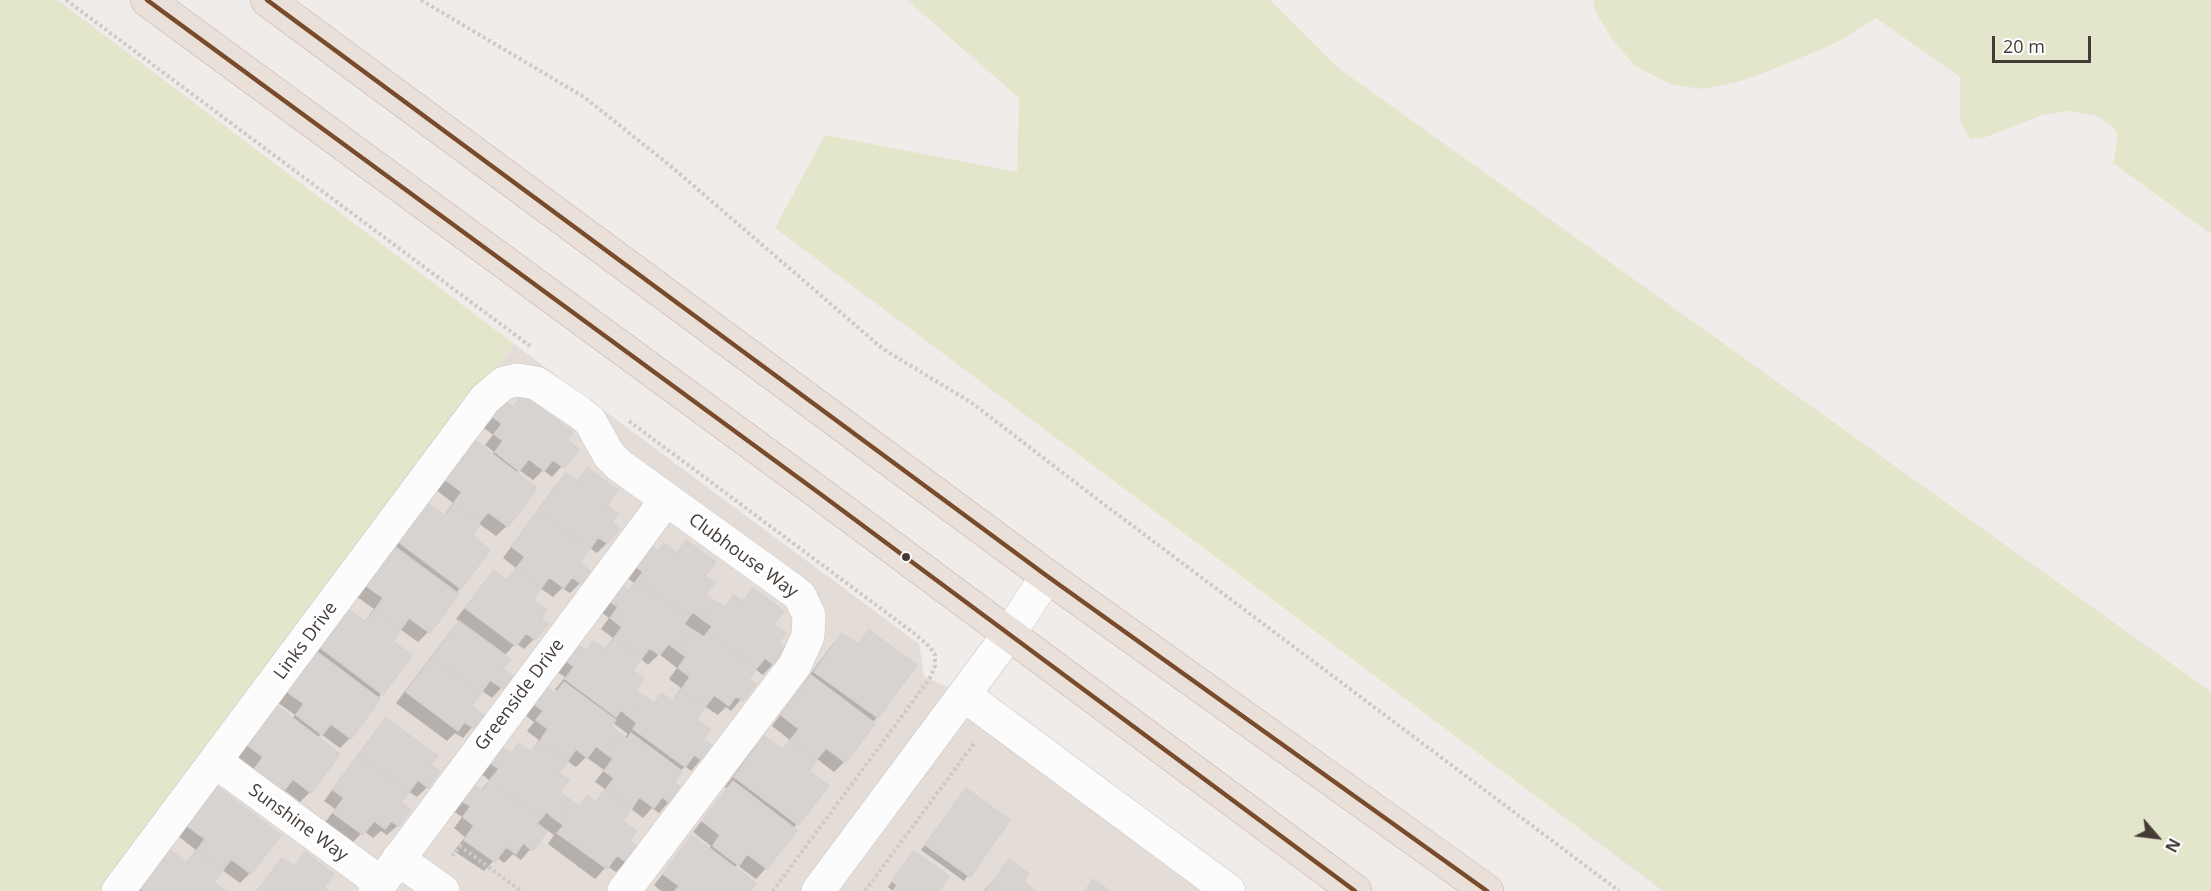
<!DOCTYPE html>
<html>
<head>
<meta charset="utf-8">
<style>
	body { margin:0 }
	#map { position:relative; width:2211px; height:891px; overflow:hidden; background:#efecea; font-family:"Open Sans",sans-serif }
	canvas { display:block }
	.north { position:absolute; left:2127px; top:807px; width:60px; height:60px; -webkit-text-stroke:4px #fff; paint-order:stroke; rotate:118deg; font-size:16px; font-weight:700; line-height:24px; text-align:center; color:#443b36 }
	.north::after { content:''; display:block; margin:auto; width:21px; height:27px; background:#443b36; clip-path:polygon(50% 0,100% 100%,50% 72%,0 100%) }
	.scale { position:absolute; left:1992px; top:36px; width:99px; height:27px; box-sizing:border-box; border:3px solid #443b36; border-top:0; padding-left:8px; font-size:18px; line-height:21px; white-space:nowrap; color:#443b36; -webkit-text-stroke:4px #fff; paint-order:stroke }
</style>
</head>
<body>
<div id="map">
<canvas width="2211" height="891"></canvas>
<div class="north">N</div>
<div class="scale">20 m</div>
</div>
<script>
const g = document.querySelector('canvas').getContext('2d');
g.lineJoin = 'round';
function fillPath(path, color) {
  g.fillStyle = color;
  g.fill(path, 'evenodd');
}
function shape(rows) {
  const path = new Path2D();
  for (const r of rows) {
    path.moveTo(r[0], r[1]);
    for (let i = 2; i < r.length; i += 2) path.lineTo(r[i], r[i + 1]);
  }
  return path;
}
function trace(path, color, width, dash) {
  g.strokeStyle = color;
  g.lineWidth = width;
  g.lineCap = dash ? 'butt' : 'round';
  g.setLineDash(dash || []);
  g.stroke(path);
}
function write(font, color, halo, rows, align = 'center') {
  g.font = font + ' "Open Sans",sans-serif';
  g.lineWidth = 6;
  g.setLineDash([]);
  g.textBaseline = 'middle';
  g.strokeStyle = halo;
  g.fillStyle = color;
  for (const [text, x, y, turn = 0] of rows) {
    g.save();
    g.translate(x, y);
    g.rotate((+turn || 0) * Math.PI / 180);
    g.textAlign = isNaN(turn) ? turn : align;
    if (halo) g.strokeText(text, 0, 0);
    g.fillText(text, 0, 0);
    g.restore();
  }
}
fillPath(shape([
	[514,344,919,644,924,676,964,695,1229,891,105,891]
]), '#e3dcd7');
fillPath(shape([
	[0,0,58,0,514,344,105,891,0,891],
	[907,0,1270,0,1337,67,2211,692,2211,891,1663,891,775,228,825,135,1017,172,1019,98],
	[1593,0,2211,0,2211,234,2113,163,2118,135,2110,124,2094,115,2067,111,2042,115,1983,138,1970,139,1960,120,1960,77,1876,18,1838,42,1766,72,1741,81,1704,89,1672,85,1635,66,1612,39,1596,13]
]), '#e4e6cc');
fillPath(shape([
	[523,396,565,440,577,449,552,477,543,470,533,480,519,470,515,473,535,488,507,526,496,536,478,523,469,536,460,588,428,632,418,642,400,629,391,642,381,694,350,738,340,748,321,734,317,738,310,792,300,802,283,789,244,782,253,768,237,756,266,718,292,719,295,715,277,702,337,620,364,623,374,609,356,596,416,515,443,517,453,503,435,489,462,452,491,455,494,452,485,445,493,435,484,428,506,403,512,408],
	[588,470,605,506,610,523,607,543,597,553,588,547,577,563,580,583,570,593,562,588,553,597,540,588,531,600,539,619,534,639,524,649,516,643,504,656,501,670,511,677,492,698,481,690,469,706,482,715,463,738,455,733,447,741,396,703,449,633,460,622,456,619,484,583,494,572,506,581,516,568,503,558,556,485,566,475,576,482],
	[687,542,703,576,704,594,723,608,734,597,741,602,753,590,772,625,776,643,773,664,763,675,755,669,747,679,754,684,731,711,726,707,718,715,704,706,694,720,701,739,711,747,691,771,685,766,680,771,672,782,680,789,659,813,652,808,643,818,630,808,621,821,627,842,626,862,616,872,607,866,595,879,548,844,554,835,547,830,521,860,513,854,504,863,497,857,484,871,454,851,465,837,454,828,462,817,453,811,464,797,481,791,489,780,480,773,491,758,509,754,519,745,530,753,539,740,527,731,534,722,525,715,537,700,553,694,557,691,555,690,565,677,555,670,566,655,585,652,594,643,604,650,613,638,601,629,609,618,600,611,610,597,627,592,634,583,626,577,641,558,657,552,676,553],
	[659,654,677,668,669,679,681,688,671,702,662,695,653,704,633,691,631,671,640,658,648,665],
	[612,722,628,734,624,738,609,727],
	[586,757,604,770,595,782,605,789,595,803,587,797,578,806,558,792,557,773,566,760,576,767],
	[869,632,877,717,844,762,834,772,816,758,806,771,797,824,793,828,795,830,766,868,756,879,737,865,734,868,748,891,661,891,654,885,692,837,709,849,711,846,693,832,727,789,725,787,754,748,765,738,781,751,790,740,772,726,832,645,842,635,857,645],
	[387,720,429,765,427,787,417,797,408,791,399,803,398,825,387,835,381,831,373,838,364,831,351,844,324,824,335,809,324,801,376,730],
	[961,795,1008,821,964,881,921,850],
	[206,799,250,873,240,883,221,869,212,882,223,891,136,891,159,861,186,863,196,850,178,836],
	[910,857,937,891,893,891,888,887],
	[1009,861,1022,882,1033,891,984,891]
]), '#0003');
const building = shape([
	[523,394,573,432,567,440,579,449,564,468,553,460,544,471,529,459,519,471,495,452,503,441,494,434,502,424,493,417,505,401,513,407,523,394],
	[473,439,537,488,508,527,488,512,479,523,453,504,462,492,444,479,473,439],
	[587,468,618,490,607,506,618,514,612,522,619,528,608,544,598,537,590,549,538,511,566,473,578,482,587,468],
	[426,502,445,516,454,504,480,524,472,535,490,550,461,589,397,541,426,502],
	[538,511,590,549,579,562,590,571,581,584,572,577,564,588,549,577,542,587,516,568,525,557,512,547,538,511],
	[686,540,716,562,705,576,715,583,706,594,716,602,703,620,693,612,688,618,637,580,643,572,635,566,651,546,658,551,664,543,677,553,686,540],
	[394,546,459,594,430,633,409,618,401,629,375,610,383,598,365,585,394,546],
	[516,568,542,587,533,600,547,610,541,619,548,624,535,640,526,633,516,646,465,608,494,570,507,580,516,568],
	[637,580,688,618,684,624,693,630,678,651,668,644,660,655,649,648,642,658,614,638,622,627,610,618,618,607,609,601,621,584,629,591,637,580],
	[753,588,784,611,774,624,786,633,778,643,787,648,774,665,765,658,756,669,707,633,712,626,703,620,716,602,725,607,734,595,743,602,753,588],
	[347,608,366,622,375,610,401,629,393,641,412,655,383,695,318,646,347,608],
	[459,621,511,659,503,669,513,676,504,689,490,680,481,693,432,657,459,621],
	[693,630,704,637,707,633,756,669,749,679,756,684,743,701,736,696,729,706,714,695,705,707,681,690,690,677,678,668,686,657,678,651,693,630],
	[869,630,917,665,878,718,814,672,842,633,858,644,869,630],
	[614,638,642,658,633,670,644,679,635,690,644,696,629,717,621,710,616,717,565,679,574,667,564,659,576,643,586,651,594,641,605,650,614,638],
	[316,651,380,699,351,739,331,724,322,735,296,715,304,704,286,691,316,651],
	[432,657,481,693,471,706,484,715,474,728,464,722,458,731,406,692,432,657],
	[811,675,875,723,846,763,826,748,817,759,791,739,799,729,781,715,811,675],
	[564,682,616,720,611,726,620,733,605,753,596,746,587,758,576,749,567,762,540,741,548,729,536,720,543,711,534,704,547,687,555,694,564,682],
	[681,690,705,707,696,719,710,729,703,739,714,747,703,761,694,755,685,767,633,729,637,723,629,717,644,696,654,703,662,693,672,701,681,690],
	[276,705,340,754,311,793,293,779,282,793,253,771,263,757,247,745,276,705],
	[386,718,438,756,431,764,440,771,428,788,418,780,409,792,358,755,386,718],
	[620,733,627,739,631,733,682,771,674,782,682,789,671,804,662,797,654,808,639,797,632,808,606,789,614,778,604,771,613,759,605,753,620,733],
	[764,736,783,750,791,739,817,759,809,771,829,786,798,825,734,777,764,736],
	[540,741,567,762,559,773,569,780,560,792,571,800,556,820,546,812,542,818,490,780,499,769,489,762,501,746,511,753,519,743,531,752,540,741],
	[358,755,409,792,401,802,411,810,399,826,391,821,385,829,374,821,363,835,333,813,344,798,333,790,358,755],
	[490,780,542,818,537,823,547,831,533,851,523,843,516,854,506,847,495,862,464,840,474,826,463,817,471,806,462,801,474,785,483,791,490,780],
	[733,781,797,830,767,869,747,854,739,866,713,846,720,835,702,821,733,781],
	[216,786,281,835,251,874,231,859,223,870,197,850,205,839,187,826,216,786],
	[966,788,1010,820,970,877,925,845,966,788],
	[606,789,632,808,623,821,637,831,630,841,638,847,627,863,617,855,607,869,557,833,564,825,556,820,571,800,579,806,587,795,596,802,606,789],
	[692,835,756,883,750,891,675,891,679,886,663,874,692,835],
	[169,849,187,863,197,850,223,870,214,882,226,891,144,891,139,887,169,849],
	[914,851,949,876,939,891,893,891,897,885,892,881,914,851],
	[305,852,334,874,324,888,328,891,257,891,282,858,294,866,305,852],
	[1009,859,1029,874,1024,882,1036,891,986,891,1009,859],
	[1093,879,1110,891,1085,891,1093,879]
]);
fillPath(building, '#d7d3d1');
trace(building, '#d7d2d0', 1.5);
const minor = shape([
	[964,695,1229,891],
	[216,762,381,883],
	[398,859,443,891],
	[118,891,485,399,504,383,517,380,536,383,579,412,590,421,609,455,619,465,791,589,800,596,809,615,808,636,795,665,624,891],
	[375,891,666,500],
	[818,891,1009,634,1047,576]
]);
const highway = shape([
	[147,0,815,490,1355,891],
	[267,0,1047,576,1487,891]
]);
trace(minor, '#cbc8c6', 34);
trace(highway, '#c4b1a7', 34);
trace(shape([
	[66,0,530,346],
	[421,0,584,97,673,168,883,349,972,403,1093,496,1619,891],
	[629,421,915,634,930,647,935,655,935,666,930,678,773,891],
	[452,856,460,846,521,891],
	[865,891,975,742]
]), '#cdcac7', 4, [3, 3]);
trace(minor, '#fdfcfc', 33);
trace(highway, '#eae0da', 33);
trace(shape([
	[147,0,815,490,1355,891],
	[267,0,1047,576,1487,891]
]), '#7a4b2a', 4.5);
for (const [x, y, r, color] of [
	[906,557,5,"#443b36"]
]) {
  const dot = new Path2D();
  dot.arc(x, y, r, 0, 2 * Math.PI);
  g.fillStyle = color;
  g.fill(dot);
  trace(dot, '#fff', 2);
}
write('18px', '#443b36', '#fff', [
	["Clubhouse Way",743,556,36],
	["Links Drive",306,641,-53],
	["Greenside Drive",520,695,-53],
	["Sunshine Way",298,823,36]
]);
</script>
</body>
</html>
